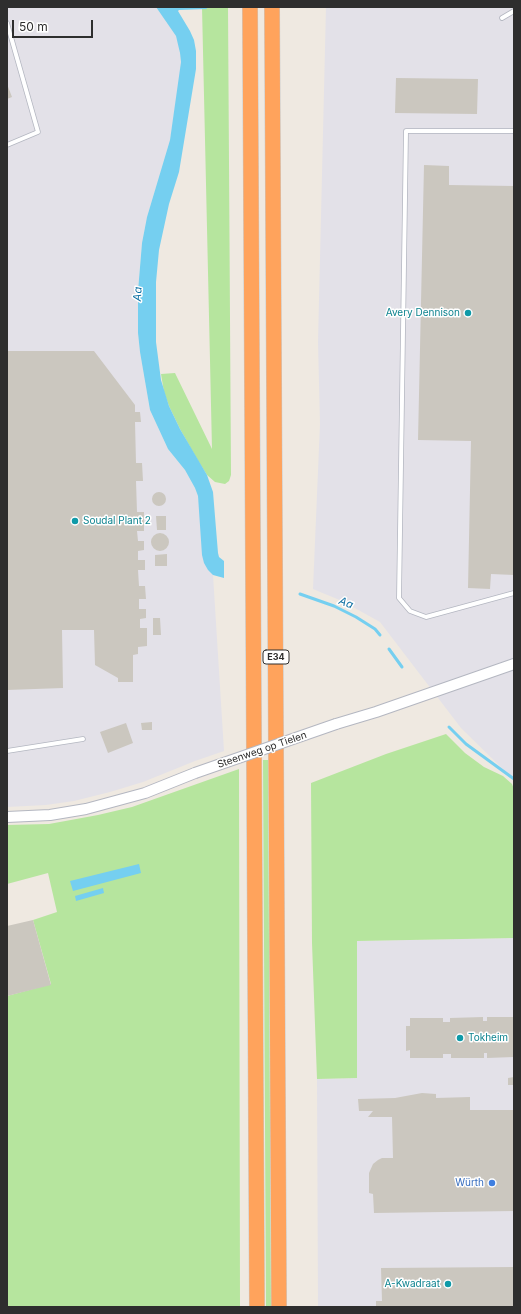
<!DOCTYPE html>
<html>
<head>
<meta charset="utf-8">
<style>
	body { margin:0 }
	#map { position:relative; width:521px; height:1314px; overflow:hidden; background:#efe9e1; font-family:Inter,sans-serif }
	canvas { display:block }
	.frame { position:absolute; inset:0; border:8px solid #2e2e2e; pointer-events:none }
	.scale { position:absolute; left:12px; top:20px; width:81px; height:18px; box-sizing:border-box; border:2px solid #2e2e2e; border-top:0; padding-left:5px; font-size:12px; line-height:14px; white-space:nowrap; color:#2e2e2e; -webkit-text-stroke:3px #fff; paint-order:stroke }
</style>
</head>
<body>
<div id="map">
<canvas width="521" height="1314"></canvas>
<div class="frame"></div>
<div class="scale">50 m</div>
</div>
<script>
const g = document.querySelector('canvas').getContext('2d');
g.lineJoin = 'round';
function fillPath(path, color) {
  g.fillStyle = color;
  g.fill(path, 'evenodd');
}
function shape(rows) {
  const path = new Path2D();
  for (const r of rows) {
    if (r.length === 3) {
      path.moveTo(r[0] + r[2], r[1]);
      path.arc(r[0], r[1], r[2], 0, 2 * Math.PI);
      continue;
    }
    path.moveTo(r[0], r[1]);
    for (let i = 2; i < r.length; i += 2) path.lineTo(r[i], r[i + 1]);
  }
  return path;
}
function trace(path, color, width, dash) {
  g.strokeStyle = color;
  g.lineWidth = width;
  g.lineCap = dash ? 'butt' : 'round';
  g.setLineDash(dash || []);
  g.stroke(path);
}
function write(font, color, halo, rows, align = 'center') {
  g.font = font + ' Inter,sans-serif';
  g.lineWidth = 3;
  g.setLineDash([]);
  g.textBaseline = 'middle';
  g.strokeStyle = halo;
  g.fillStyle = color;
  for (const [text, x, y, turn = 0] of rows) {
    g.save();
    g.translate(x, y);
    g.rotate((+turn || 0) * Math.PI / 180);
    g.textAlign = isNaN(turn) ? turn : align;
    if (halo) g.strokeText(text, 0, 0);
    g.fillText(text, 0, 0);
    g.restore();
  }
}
fillPath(shape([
	[7,7,156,7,176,36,179,46,181,62,180,76,170,140,147,217,142,243,138,291,138,333,140,352,150,410,168,449,185,470,195,488,198,496,208,570,213,575,224,751,195,761,143,782,110,792,74,801,46,805,7,807],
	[326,7,514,7,514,780,461,728,380,622,342,601,313,589,320,424,318,342],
	[514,938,514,1307,318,1307,317,1079,357,1078,357,941]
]), '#e3e1e8');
fillPath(shape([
	[202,7,228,7,231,475,229,481,225,484,215,482,207,475,197,459,180,429,169,406,164,392,161,374,175,373,212,449],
	[446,734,465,753,484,767,503,776,512,784,514,789,514,938,357,941,357,1078,317,1079,312,943,311,783,386,754],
	[263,760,268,760,271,1307,266,1307],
	[239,769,240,1307,7,1307,7,996,51,984,33,920,57,912,48,873,7,884,7,825,49,824,98,815,132,807]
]), '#b6e59e');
fillPath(shape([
	[156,7,206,7,207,9,179,10,178,11,190,31,194,40,196,51,196,69,179,172,169,204,159,250,156,282,156,342,161,380,169,406,180,429,207,475,213,492,218,553,219,557,224,561,224,578,213,575,208,570,204,563,202,555,198,496,195,488,185,470,168,449,150,410,140,352,138,333,138,291,142,243,147,217,170,140,181,62,180,53,176,36],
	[139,864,141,873,73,891,70,881],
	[103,888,104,893,76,901,75,896]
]), '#75cff0');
trace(shape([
	[300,594,334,606,356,617,375,629,380,635],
	[389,649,402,667],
	[449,727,466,744,514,779]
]), '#75cff0', 3);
fillPath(shape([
	[396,78,478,79,477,114,395,113],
	[7,84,12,97,7,99],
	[424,165,449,166,449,185,514,186,514,575,491,574,490,589,468,588,471,441,418,440],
	[7,351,94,351,135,405,135,412,140,412,141,422,135,422,136,463,142,463,143,481,136,481,137,512,144,512,144,531,137,531,138,541,144,541,144,550,138,551,138,560,145,560,145,570,138,570,139,586,145,586,146,599,139,599,139,609,146,609,146,618,140,619,140,628,147,628,147,646,138,647,138,654,133,655,133,682,118,682,118,678,95,665,94,630,62,630,63,688,7,690],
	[159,499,7],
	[156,516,166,516,166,530,157,530],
	[160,542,9],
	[167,554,167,566,155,566,155,555],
	[153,618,160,618,161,635,153,635],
	[152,722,152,730,142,730,141,723],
	[126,723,133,743,108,753,100,732],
	[33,920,51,985,7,996,7,926],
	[483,1017,483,1021,487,1021,487,1017,514,1017,514,1057,487,1058,487,1053,484,1053,484,1058,451,1058,451,1054,443,1054,443,1058,410,1058,410,1050,406,1051,406,1026,410,1026,410,1018,443,1018,443,1022,450,1022,450,1018],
	[514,1077,514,1085,508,1085,508,1078],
	[422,1093,436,1094,436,1098,470,1097,470,1110,514,1110,514,1211,374,1213,373,1194,369,1193,369,1173,373,1164,378,1160,382,1158,393,1158,392,1117,368,1117,373,1111,359,1111,358,1099,395,1098],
	[514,1267,514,1307,376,1307,376,1301,382,1301,381,1268]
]), '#cbc7bf');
const service = shape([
	[502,18,514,11],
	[7,23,38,132,7,145],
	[514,131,406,131,399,598,410,611,426,617,514,593],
	[7,751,83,739]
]);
const tertiary = shape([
	[336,724,376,712,514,664],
	[7,817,50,815,86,809,145,793,195,773]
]);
const motorway = shape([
	[250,7,257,1307],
	[272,7,279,1307]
]);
trace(service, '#b4b7c1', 5.5);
trace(tertiary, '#b4b7c1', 12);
trace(motorway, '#c9c9c9', 16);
trace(service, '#fff', 4);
trace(tertiary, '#fff', 10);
trace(motorway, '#ffa35c', 15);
const tertiaryBridge = shape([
	[195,773,336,724]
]);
trace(tertiaryBridge, '#b4b7c1', 12, []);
trace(tertiaryBridge, '#fff', 10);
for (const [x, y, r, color] of [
	[468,313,4,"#0f9aa8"],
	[75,521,4,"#0f9aa8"],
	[460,1038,4,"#0f9aa8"],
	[492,1183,4,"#3f7fe0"],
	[448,1284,4,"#0f9aa8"]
]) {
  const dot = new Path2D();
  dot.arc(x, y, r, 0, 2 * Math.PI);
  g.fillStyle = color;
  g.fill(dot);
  trace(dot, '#fff', 1.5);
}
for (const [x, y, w] of [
	[276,657,26]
]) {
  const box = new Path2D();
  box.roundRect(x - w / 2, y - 7, w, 14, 3);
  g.fillStyle = '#fff';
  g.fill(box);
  trace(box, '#2e2e2e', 1);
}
write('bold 9px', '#2e2e2e', null, [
	["E34",276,657]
]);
write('10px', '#0d838f', '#fff', [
	["Avery Dennison",460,313],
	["Soudal Plant 2",83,521,"left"],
	["Tokheim",468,1038,"left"],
	["A-Kwadraat",440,1284]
], 'right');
write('10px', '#2e2e2e', '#fff', [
	["Steenweg op Tielen",262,750,-19]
]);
write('10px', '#366cbe', '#fff', [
	["Würth",484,1183]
], 'right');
write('italic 11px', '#0d6fa3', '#fff', [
	["Aa",138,294,-86],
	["Aa",346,603,22]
]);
</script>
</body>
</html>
